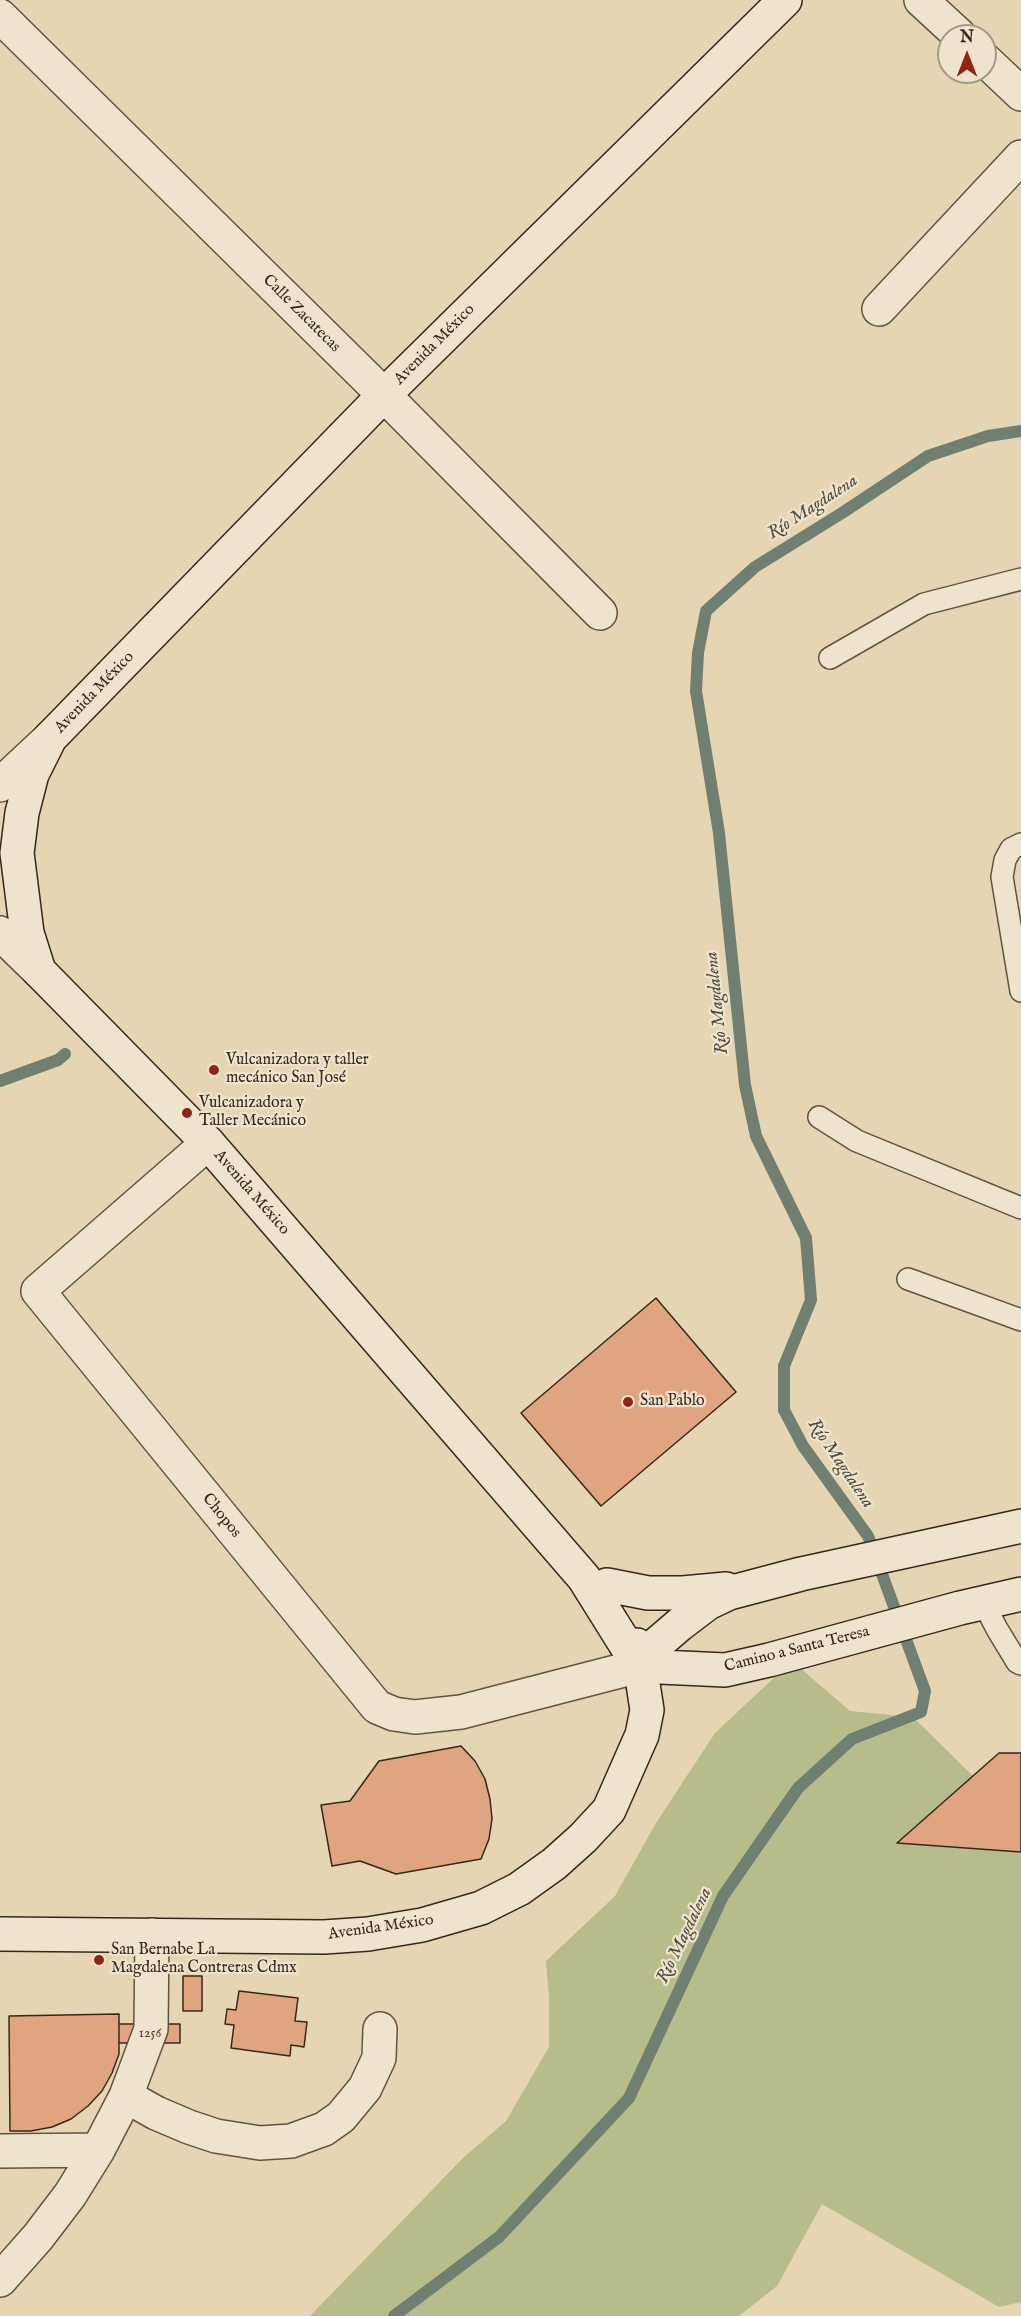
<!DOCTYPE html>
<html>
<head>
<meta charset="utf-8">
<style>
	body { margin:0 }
	#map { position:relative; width:1021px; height:2316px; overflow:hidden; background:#e5d5b3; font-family:"IM FELL English",serif }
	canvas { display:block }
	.north { position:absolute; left:937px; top:24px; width:60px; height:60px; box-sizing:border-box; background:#eee4ce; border:2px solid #a49986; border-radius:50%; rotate:0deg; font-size:16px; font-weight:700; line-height:24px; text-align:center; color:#35281a }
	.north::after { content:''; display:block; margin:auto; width:21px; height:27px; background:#8f2418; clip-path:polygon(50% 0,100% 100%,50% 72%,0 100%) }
</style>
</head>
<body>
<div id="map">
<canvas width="1021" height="2316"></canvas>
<div class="north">N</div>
</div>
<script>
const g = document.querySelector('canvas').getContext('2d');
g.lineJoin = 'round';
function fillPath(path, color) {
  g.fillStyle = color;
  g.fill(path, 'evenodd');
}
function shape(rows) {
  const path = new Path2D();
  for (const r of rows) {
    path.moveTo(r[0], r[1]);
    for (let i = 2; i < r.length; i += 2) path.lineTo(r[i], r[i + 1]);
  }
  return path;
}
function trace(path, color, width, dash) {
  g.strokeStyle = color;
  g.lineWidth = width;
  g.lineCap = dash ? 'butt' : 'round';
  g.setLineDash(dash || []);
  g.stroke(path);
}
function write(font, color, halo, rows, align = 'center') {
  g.font = font + ' "IM FELL English",serif';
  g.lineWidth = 4.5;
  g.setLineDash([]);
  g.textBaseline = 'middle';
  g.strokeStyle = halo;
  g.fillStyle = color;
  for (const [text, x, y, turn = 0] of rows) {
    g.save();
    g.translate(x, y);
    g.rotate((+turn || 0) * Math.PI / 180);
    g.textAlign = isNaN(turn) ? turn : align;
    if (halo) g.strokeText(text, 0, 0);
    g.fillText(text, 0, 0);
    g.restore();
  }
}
fillPath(shape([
	[792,1661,850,1711,892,1715,916,1720,973,1776,898,1843,1021,1852,1021,2302,999,2307,822,2204,777,2286,739,2316,310,2316,463,2158,506,2121,549,2047,549,1998,546,1961,615,1896,656,1823,715,1733]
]), '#b7bc8b');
trace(shape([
	[0,1081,58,1060,65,1054],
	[394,2316,499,2237,629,2098,723,1896,798,1788,852,1739,921,1712,925,1691,868,1536,803,1446,784,1410,784,1366,811,1300,806,1238,756,1136,745,1085,719,833,696,691,698,653,706,611,755,567,842,513,928,456,988,436,1021,431]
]), '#6f7f71', 12);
const building = shape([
	[656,1298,736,1392,601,1506,521,1413,656,1298],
	[461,1746,475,1761,485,1779,490,1799,492,1819,489,1839,481,1859,396,1874,360,1861,332,1866,321,1805,350,1801,379,1761,461,1746],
	[999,1753,1021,1753,1021,1852,897,1843,999,1753],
	[183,1976,202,1976,202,2011,183,2011,183,1976],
	[239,1991,298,1998,295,2021,307,2022,304,2047,291,2045,290,2056,231,2048,234,2025,225,2024,227,2009,236,2010,239,1991],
	[119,2014,119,2054,112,2073,102,2091,88,2106,71,2119,52,2127,31,2131,10,2131,9,2016,119,2014],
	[119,2024,180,2024,180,2043,119,2043,119,2024]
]);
fillPath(building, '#e0a580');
trace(building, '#35281a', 1.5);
const lane = shape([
	[830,658,924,604,1021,579],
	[1021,844,1011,849,1005,860,1002,877,1021,991],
	[819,1117,857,1141,1021,1208],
	[908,1279,1021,1320],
	[983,1602,997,1629,1017,1662,1021,1664]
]);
const street = shape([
	[921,0,960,36],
	[0,16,384,395,600,613],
	[985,60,1021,94],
	[879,309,1021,157],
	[0,785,49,739],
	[0,933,39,971],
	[208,1143,38,1291,377,1707,394,1714,415,1717,461,1712,639,1666],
	[126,2096,156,2113,189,2127,216,2136,260,2143,291,2141,324,2129,341,2117,365,2088,379,2058,380,2029],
	[0,2151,98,2150],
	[0,2280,38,2237,70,2195,98,2150,126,2096,151,2029,152,1935]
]);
const secondary = shape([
	[607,1585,648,1593,683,1593,726,1589],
	[639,1666,584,1578,208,1143,39,971,27,933,17,853,22,813,32,774,50,738,384,395,785,0],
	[639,1666,658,1643,679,1625,708,1603,729,1593,801,1574,1021,1526],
	[639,1666,725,1670,769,1660,960,1608,1021,1594],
	[0,1934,324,1937,368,1934,422,1925,481,1908,519,1889,554,1864,583,1838,609,1810,642,1735,647,1710,637,1645]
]);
trace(lane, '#615340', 24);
trace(street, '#615340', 36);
trace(secondary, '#35281a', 36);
trace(lane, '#eee4ce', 21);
trace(street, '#eee4ce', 33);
trace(secondary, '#eee4ce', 33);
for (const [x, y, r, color] of [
	[214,1070,6,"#8f2418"],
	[187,1113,6,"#8f2418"],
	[628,1402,6,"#8f2418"],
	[99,1960,6,"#8f2418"]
]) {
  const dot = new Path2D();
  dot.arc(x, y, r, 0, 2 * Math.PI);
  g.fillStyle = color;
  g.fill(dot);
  trace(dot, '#eee4ce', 2);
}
write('14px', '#604734', null, [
	["1256",150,2034]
]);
write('16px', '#35281a', '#eee4ce', [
	["Calle Zacatecas",301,314,45],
	["Avenida México",435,345,-45],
	["Avenida México",95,693,-46],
	["Avenida México",251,1193,49],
	["Chopos",221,1516,51],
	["Camino a Santa Teresa",797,1650,-14],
	["Avenida México",381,1928,-8]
]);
write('16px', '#35281a', '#eee4ce', [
	["Vulcanizadora y taller",226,1061],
	["mecánico San José",226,1079],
	["Vulcanizadora y",199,1104],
	["Taller Mecánico",199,1122],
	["San Pablo",640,1402],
	["San Bernabe La",111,1951],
	["Magdalena Contreras Cdmx",111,1969]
], 'left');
write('italic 18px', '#4d4c3e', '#eee4ce', [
	["Río Magdalena",813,508,-33],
	["Río Magdalena",718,1003,-96],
	["Río Magdalena",840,1464,56],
	["Río Magdalena",685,1936,-64]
]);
</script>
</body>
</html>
